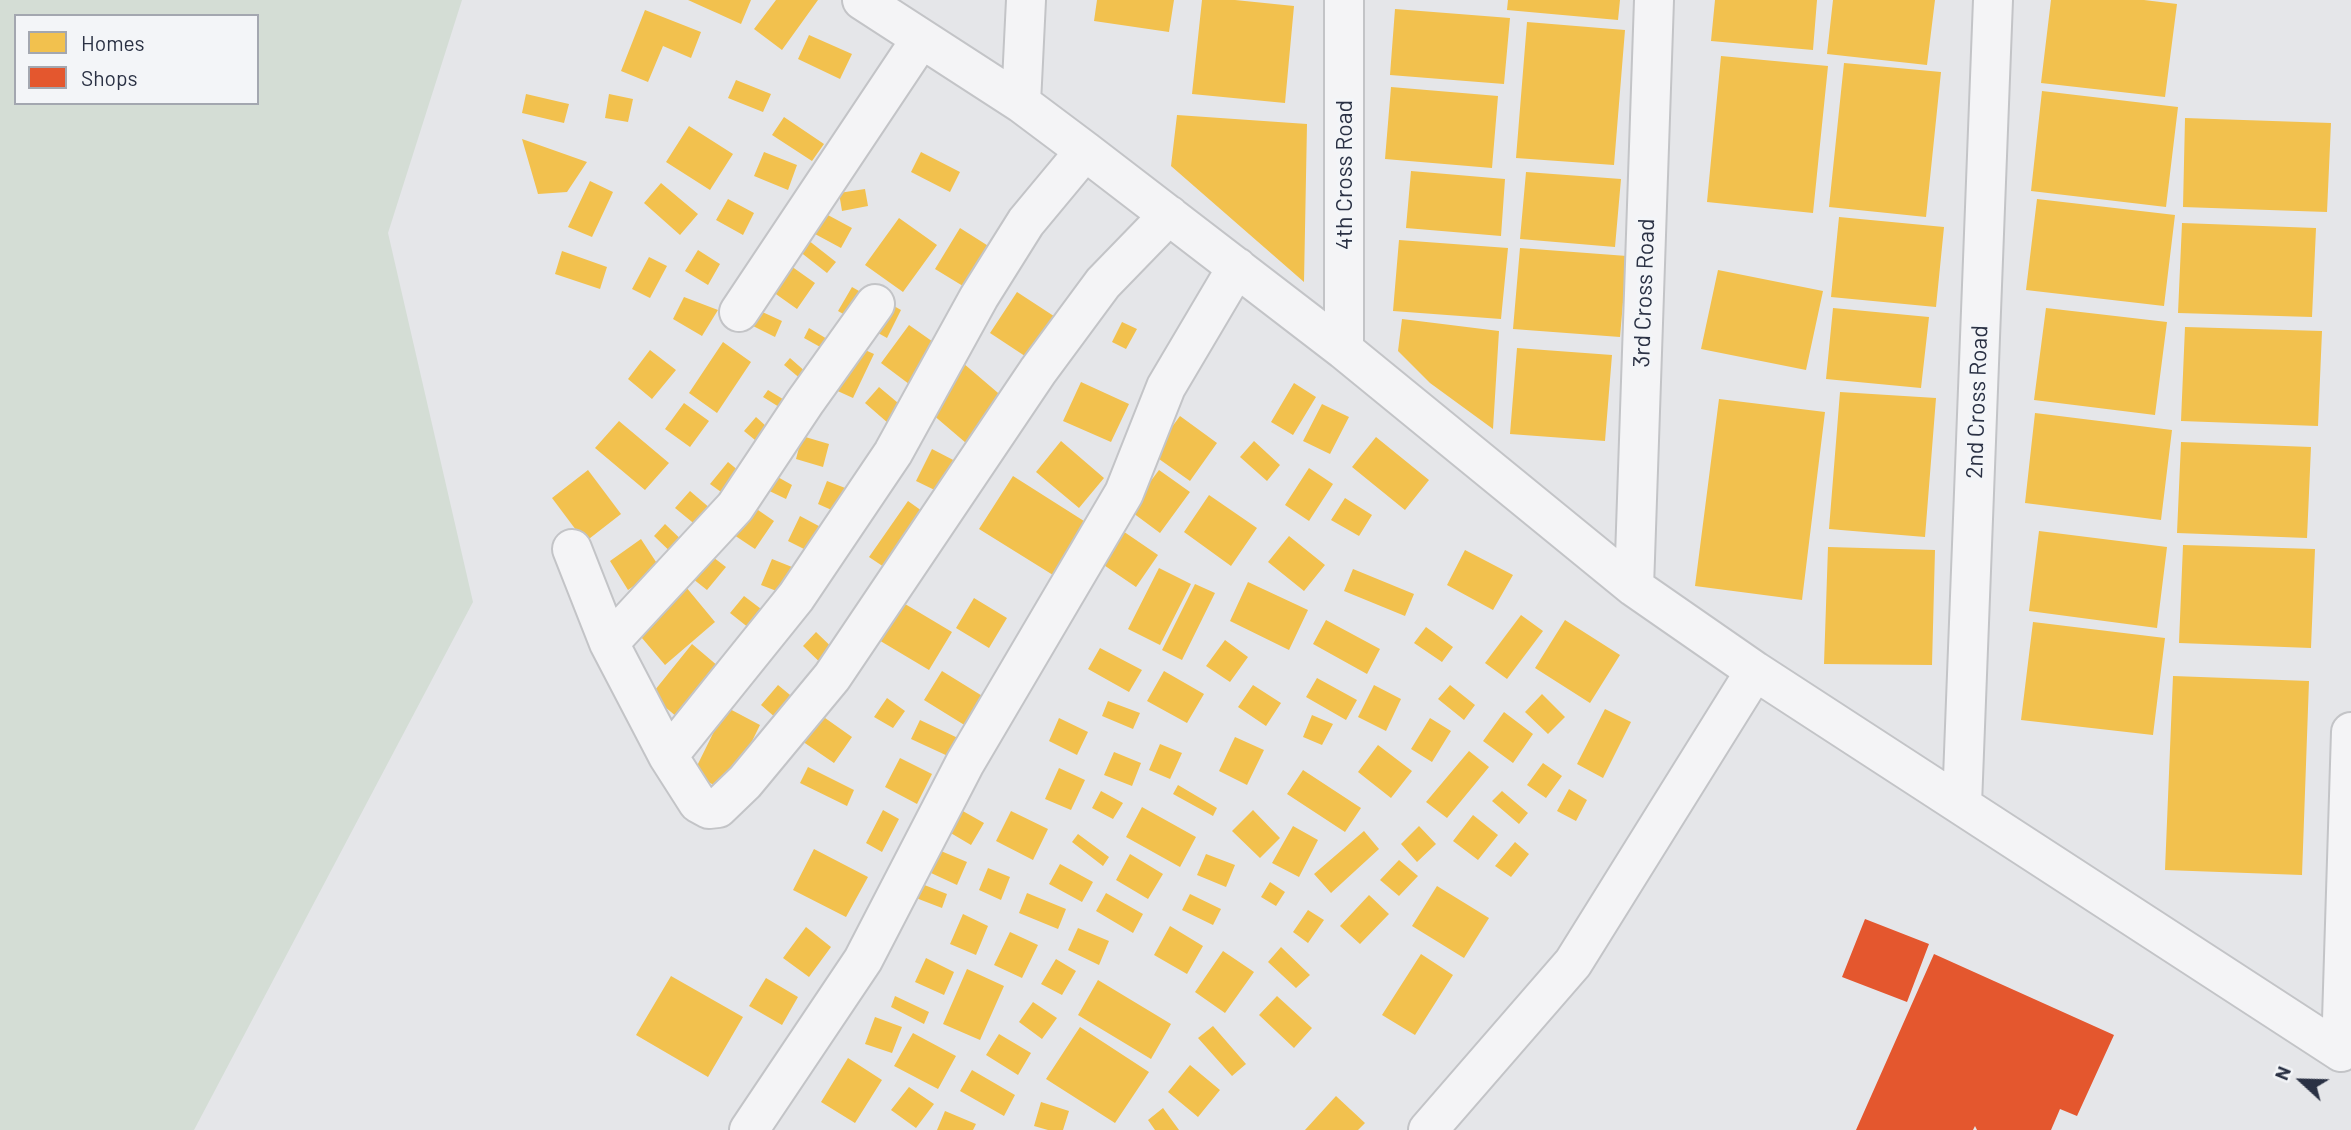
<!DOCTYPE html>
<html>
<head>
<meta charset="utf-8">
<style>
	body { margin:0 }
	#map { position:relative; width:2351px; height:1130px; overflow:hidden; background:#e5e6e9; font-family:Barlow,sans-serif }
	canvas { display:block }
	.legend { position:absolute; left:14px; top:14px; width:245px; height:91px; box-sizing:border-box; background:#f3f5f8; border:2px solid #a3a7b0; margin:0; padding:9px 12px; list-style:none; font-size:21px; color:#2a3144 }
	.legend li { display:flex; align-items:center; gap:14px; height:35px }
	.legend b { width:35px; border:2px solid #a3a7b0 }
	.north { position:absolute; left:2267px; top:1046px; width:70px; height:70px; -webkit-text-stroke:5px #f3f5f8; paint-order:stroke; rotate:292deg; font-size:19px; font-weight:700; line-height:28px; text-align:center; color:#2a3144 }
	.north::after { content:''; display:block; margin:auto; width:24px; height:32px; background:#2a3144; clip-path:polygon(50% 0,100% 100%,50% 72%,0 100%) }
</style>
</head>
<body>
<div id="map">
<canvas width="2351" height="1130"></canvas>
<ul class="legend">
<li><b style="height:19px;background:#f2c14e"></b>Homes</li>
<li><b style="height:19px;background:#e4572e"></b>Shops</li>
</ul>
<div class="north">N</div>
</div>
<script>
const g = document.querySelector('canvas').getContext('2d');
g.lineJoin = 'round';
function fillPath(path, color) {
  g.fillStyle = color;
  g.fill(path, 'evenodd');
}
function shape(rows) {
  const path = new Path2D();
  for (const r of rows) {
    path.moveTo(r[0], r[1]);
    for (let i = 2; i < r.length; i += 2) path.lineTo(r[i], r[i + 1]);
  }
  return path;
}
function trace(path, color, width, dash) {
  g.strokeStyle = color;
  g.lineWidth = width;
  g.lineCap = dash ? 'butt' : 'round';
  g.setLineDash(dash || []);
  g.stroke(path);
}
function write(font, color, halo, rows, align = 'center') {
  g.font = font + ' Barlow,sans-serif';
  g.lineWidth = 7;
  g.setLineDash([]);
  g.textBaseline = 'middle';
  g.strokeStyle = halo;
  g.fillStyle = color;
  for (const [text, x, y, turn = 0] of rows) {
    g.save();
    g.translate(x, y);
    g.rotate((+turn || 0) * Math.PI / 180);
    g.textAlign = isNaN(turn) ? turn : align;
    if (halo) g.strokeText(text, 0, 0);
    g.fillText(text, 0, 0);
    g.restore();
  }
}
fillPath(shape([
	[0,0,462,0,388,233,473,602,194,1130,0,1130],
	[16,16,257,16,257,103,16,103]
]), '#d4ddd5');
fillPath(shape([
	[688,0,751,0,741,24],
	[776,0,818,0,782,50,754,29],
	[1097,0,1174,0,1169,32,1094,21],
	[1202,0,1235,0,1294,6,1285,103,1192,94],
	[1508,0,1620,0,1618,20,1507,10],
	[1715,0,1817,0,1813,50,1711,41],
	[1833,0,1935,0,1927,65,1827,54],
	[2051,0,2144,0,2177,4,2165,97,2041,83],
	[1395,9,1510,18,1504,84,1390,75],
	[645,10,701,32,691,58,663,46,648,82,621,71],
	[1527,22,1625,30,1614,165,1516,158],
	[809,35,852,54,840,79,798,59],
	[1721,56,1828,66,1813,213,1707,202],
	[1844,63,1941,72,1926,217,1829,207],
	[736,80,771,94,763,112,728,98],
	[1391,87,1498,96,1492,168,1385,159],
	[2042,91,2178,107,2166,207,2031,191],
	[526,94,569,104,564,123,522,113],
	[609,94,633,99,628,122,605,118],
	[1177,115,1307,124,1304,282,1171,166],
	[784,117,824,144,812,161,772,135],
	[2185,118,2331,123,2327,212,2183,207],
	[689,126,733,154,710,190,666,162],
	[522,139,587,162,567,192,538,194],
	[764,152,797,165,788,190,754,176],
	[921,152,960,172,950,192,911,172],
	[1411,171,1505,179,1501,236,1406,228],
	[1526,172,1621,179,1615,247,1520,239],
	[590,181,613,192,592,237,568,227],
	[661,183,698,214,680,235,644,203],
	[865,189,868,206,842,211,839,193],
	[728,199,754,213,743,235,716,220],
	[2037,199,2175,215,2164,306,2026,290],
	[826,214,852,228,841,248,815,234],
	[1839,217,1944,227,1936,307,1831,297],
	[899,218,937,245,903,292,865,265],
	[2182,223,2316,228,2312,317,2178,313],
	[960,228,1001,254,976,294,935,269],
	[808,240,836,262,827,273,799,251],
	[1399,240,1508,248,1501,319,1393,311],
	[1520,248,1627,256,1620,337,1513,329],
	[698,250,720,264,708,285,685,271],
	[562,251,607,267,600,289,555,274],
	[649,257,667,266,650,298,632,289],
	[791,266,815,283,797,309,773,292],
	[1718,270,1823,291,1806,370,1701,349],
	[852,287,866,295,852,319,838,311],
	[1017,292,1066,324,1040,366,990,333],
	[684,297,718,310,702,336,673,319],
	[885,301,901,310,887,338,871,329],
	[1833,308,1929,317,1921,388,1826,379],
	[2046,308,2167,322,2155,415,2034,400],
	[758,310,782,321,775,337,751,325],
	[1402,319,1499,331,1493,429,1430,383,1398,351],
	[1122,322,1137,329,1126,349,1112,342],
	[909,325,946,351,917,390,881,363],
	[2185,327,2322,331,2318,426,2181,421],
	[809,328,837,345,831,353,804,338],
	[723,342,751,362,717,413,689,393],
	[852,344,874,354,853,398,831,388],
	[1517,348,1612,355,1605,441,1510,434],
	[650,350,676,370,652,399,628,379],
	[790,358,807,373,802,380,784,365],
	[963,363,1011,404,973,449,925,408],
	[1081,382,1129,404,1111,442,1063,421],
	[1294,383,1316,397,1293,435,1271,422],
	[879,387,910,413,896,430,865,403],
	[768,390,796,407,792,415,763,397],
	[1840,392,1936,398,1925,537,1829,529],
	[1719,399,1825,412,1802,600,1695,586],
	[684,403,709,421,690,447,665,429],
	[1322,404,1349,417,1330,454,1303,441],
	[2035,413,2172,430,2161,520,2025,503],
	[1180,416,1217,443,1190,481,1152,454],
	[756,417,777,436,766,449,744,431],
	[619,421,669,463,645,490,595,448],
	[802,436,829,444,823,467,796,459],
	[1376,437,1429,480,1405,510,1352,467],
	[1061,441,1104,478,1079,508,1036,472],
	[1254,441,1280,465,1267,481,1240,457],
	[2181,442,2311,447,2307,538,2177,533],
	[932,449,961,464,945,495,916,481],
	[728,462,739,471,721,492,710,484],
	[1309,468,1333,484,1309,521,1285,505],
	[588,470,621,514,585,542,552,498],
	[1159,470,1190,492,1160,533,1129,510],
	[767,471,792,485,786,499,759,486],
	[1013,476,1095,528,1061,580,979,529],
	[827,481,853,491,843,515,818,504],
	[690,491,711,509,697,526,675,508],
	[1209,495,1257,528,1231,566,1184,532],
	[1345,498,1372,515,1359,536,1331,520],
	[745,501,774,521,755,549,725,529],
	[908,501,929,516,890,571,869,557],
	[800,516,830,532,818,556,788,541],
	[665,524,689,547,678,559,654,536],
	[1117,527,1158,555,1136,587,1095,559],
	[2039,531,2167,547,2157,628,2029,611],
	[1289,536,1325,565,1304,591,1268,562],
	[641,539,660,568,628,590,610,561],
	[2183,545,2315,549,2311,648,2179,643],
	[1828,547,1935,550,1932,665,1824,664],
	[701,548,726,567,707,590,683,571],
	[1465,550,1513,575,1493,610,1447,585],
	[772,559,802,571,792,597,761,585],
	[1159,568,1191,584,1160,645,1128,629],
	[1353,569,1414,594,1405,616,1344,591],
	[681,581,715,622,665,665,630,624],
	[1248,582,1308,610,1289,650,1230,621],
	[1195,584,1215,593,1182,660,1162,650],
	[890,595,952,632,929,670,867,633],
	[744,596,773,618,759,636,730,613],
	[974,598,1007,618,989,648,956,628],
	[1521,615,1543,631,1507,679,1485,663],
	[1326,620,1380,649,1367,674,1313,644],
	[1565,620,1620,655,1590,703,1535,668],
	[2033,622,2165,638,2153,735,2021,720],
	[1426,627,1453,647,1442,662,1414,643],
	[816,632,841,656,828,670,803,646],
	[1225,640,1248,657,1230,682,1206,666],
	[692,644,725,672,684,723,651,695],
	[1100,648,1142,670,1129,692,1088,669],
	[942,671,984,697,966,726,924,700],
	[1164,671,1204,694,1187,723,1147,701],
	[2173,676,2309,681,2302,875,2165,870],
	[1317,678,1357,700,1346,720,1306,697],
	[778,685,801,704,784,725,761,705],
	[1253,685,1281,703,1266,726,1238,707],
	[1374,685,1401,699,1386,731,1358,717],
	[1450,685,1475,705,1464,720,1438,699],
	[1542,694,1565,717,1548,734,1525,712],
	[887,698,905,711,893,728,874,717],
	[1108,701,1140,713,1133,729,1102,716],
	[726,707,760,725,727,792,693,774],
	[1605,709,1631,722,1603,778,1577,764],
	[1504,712,1533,734,1513,763,1483,741],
	[818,713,852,737,834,763,799,739],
	[1312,715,1333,724,1322,745,1303,737],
	[1059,718,1088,732,1077,755,1049,741],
	[1430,718,1451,731,1432,762,1411,749],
	[920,720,960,739,950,757,911,739],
	[1235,737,1264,750,1247,785,1219,771],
	[1160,744,1182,753,1170,779,1149,770],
	[1378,745,1412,771,1391,798,1358,772],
	[1469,751,1489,767,1447,818,1426,802],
	[1114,752,1141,763,1132,786,1104,775],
	[900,758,932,774,917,804,885,787],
	[1543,763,1562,776,1546,798,1527,785],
	[808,767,854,790,847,806,800,783],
	[1059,768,1085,780,1071,810,1045,799],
	[1303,770,1361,808,1345,832,1287,794],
	[1178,785,1217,808,1213,816,1173,794],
	[1569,789,1587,800,1576,821,1557,811],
	[1101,791,1123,803,1113,819,1092,808],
	[1502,791,1528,813,1519,824,1492,801],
	[1142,807,1196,837,1180,867,1126,837],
	[883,810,899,819,882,852,866,843],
	[961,810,984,823,971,845,949,832],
	[1253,810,1280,838,1260,858,1232,831],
	[1011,811,1048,829,1033,860,996,841],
	[1473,815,1498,835,1478,860,1453,841],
	[1293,826,1318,840,1299,877,1272,863],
	[1419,826,1436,844,1417,862,1401,844],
	[1364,831,1379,849,1331,893,1314,874],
	[1078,834,1109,857,1103,866,1072,842],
	[1515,842,1529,854,1511,877,1495,866],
	[814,849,868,877,846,917,793,890],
	[941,851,967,862,957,885,931,873],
	[1130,854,1163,874,1148,899,1116,880],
	[1206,854,1235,865,1226,887,1197,875],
	[1399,860,1418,876,1399,896,1380,880],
	[1060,864,1093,882,1082,902,1049,884],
	[988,868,1010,877,1001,900,979,890],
	[1270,882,1285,892,1276,906,1261,897],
	[922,884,947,894,942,908,916,898],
	[1437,886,1489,918,1464,958,1412,926],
	[1027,893,1066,909,1058,929,1019,913],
	[1106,893,1143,914,1133,933,1096,911],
	[1190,894,1221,909,1213,925,1182,910],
	[1369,895,1389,914,1360,944,1340,926],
	[1308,910,1324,920,1308,943,1293,932],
	[963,914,988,926,976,955,950,944],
	[1170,926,1203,946,1187,974,1154,955],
	[806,927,831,947,809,977,783,958],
	[1078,928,1109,941,1099,965,1068,950],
	[1010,932,1038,945,1022,978,994,965],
	[1281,947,1310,975,1296,988,1268,962],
	[1223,951,1254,972,1225,1013,1195,992],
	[1421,954,1453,975,1415,1035,1382,1015],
	[926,958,954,972,944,995,915,982],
	[1056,959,1076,971,1062,995,1041,984],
	[967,969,1004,986,980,1040,943,1024],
	[671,976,743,1017,708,1077,636,1035],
	[766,978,798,997,782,1025,749,1006],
	[1098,980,1171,1024,1151,1059,1078,1015],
	[895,996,929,1012,924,1024,891,1007],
	[1277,996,1312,1028,1294,1048,1259,1015],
	[1033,1002,1057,1018,1042,1039,1019,1022],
	[875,1017,902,1027,892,1053,865,1044],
	[1213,1026,1246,1064,1232,1076,1198,1038],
	[1080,1027,1149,1072,1115,1123,1046,1079],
	[913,1033,956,1056,938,1089,894,1066],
	[999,1034,1031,1053,1018,1075,986,1055],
	[848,1058,882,1080,855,1123,821,1102],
	[1190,1065,1220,1090,1198,1117,1168,1092],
	[972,1070,1015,1095,1004,1116,960,1091],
	[909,1087,934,1104,916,1128,891,1110],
	[1336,1096,1365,1123,1358,1130,1305,1130],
	[1041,1102,1069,1111,1063,1130,1048,1130,1034,1126],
	[1163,1108,1179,1130,1155,1130,1148,1120],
	[945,1111,976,1124,973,1130,937,1130]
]), '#f2c14e');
fillPath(shape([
	[1865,919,1929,944,1907,1002,1842,977],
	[1934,954,2114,1035,2077,1116,2060,1109,2051,1130,1977,1130,1975,1126,1973,1130,1856,1130]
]), '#e4572e');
const street = shape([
	[862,0,1021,103,1085,151,1344,350,1634,587,1755,671,2341,1052],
	[1344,0,1344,350],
	[1021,103,1026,0],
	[739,312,921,39],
	[572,549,609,643,668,756,698,803,709,809,718,808,745,782,832,677,1038,371,1103,283,1169,215],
	[1634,587,1654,0],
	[609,643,735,507,805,402,875,304],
	[668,756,796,597,893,453,979,297,1026,222,1085,151],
	[1962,804,1993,0],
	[2341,1052,2351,732],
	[749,1130,863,960,965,763,1124,493,1166,387,1237,267],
	[1428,1130,1573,963,1755,671]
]);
trace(street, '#c3c4c7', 42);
trace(street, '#f4f4f6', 38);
write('23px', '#2a3144', '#f3f5f8', [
	["4th Cross Road",1344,175,-90],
	["3rd Cross Road",1644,293,-88],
	["2nd Cross Road",1977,402,-88]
]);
</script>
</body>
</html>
